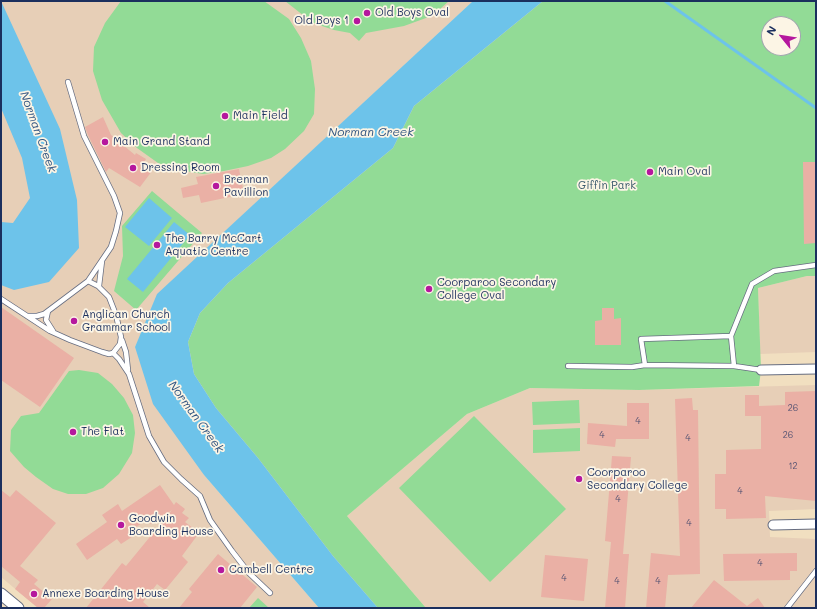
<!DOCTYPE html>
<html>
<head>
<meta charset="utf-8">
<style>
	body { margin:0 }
	#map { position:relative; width:817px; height:609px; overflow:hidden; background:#f1dfc0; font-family:Mali,sans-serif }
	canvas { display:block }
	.frame { position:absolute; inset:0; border:2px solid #1b2f5e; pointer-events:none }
	.north { position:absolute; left:761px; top:16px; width:40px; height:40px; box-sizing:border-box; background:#fcf5e5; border:1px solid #a2a6af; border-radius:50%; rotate:300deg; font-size:11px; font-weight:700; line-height:16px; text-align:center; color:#1b2f5e }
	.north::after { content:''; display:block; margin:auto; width:14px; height:18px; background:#b5179e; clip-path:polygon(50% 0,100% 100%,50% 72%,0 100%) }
</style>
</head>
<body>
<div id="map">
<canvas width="817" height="609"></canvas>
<div class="frame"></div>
<div class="north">N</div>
</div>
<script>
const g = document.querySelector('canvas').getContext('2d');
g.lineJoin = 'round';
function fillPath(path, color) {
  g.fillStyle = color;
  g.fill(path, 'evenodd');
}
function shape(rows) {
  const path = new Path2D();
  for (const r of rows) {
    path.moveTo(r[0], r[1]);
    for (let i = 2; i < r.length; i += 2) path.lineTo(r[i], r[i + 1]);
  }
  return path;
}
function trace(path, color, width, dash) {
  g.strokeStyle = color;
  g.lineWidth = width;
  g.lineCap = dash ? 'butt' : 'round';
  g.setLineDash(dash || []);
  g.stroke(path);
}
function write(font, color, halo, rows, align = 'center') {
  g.font = font + ' Mali,sans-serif';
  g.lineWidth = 3.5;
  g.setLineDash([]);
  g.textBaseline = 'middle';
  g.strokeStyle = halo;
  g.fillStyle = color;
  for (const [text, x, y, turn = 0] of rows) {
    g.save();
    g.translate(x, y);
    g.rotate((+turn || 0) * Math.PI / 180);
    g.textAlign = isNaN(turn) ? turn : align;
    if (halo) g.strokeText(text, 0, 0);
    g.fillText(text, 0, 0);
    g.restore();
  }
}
fillPath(shape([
	[1,1,473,1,158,294,135,347,204,475,319,608,38,608,1,577],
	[807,276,816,276,816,352,760,354,758,288],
	[816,385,816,509,769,511,770,537,816,539,816,608,426,608,347,516,467,414,530,388,639,390]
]), '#e7cfb7');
fillPath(shape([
	[121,1,264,1,289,19,301,38,311,61,315,89,314,114,304,131,285,149,271,158,248,166,224,171,203,174,179,170,158,163,137,148,121,133,102,100,93,71,94,47,105,23],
	[285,1,449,1,440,9,426,18,404,26,366,33,359,41,350,33,334,30,313,23],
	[543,1,816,1,816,276,807,276,758,288,761,370,759,386,639,390,530,388,467,414,347,516,426,608,378,608,333,556,258,458,216,408,194,374,188,342,200,313,228,283,393,148,414,106],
	[769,24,793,24,793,48,769,48],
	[152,191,202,233,136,310,114,291,123,256,122,226],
	[79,370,98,373,112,384,124,398,133,415,135,433,132,453,119,474,103,488,86,494,68,494,53,489,36,477,24,467,10,451,11,430,21,416,39,413,69,371],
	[579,400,580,423,533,425,532,402],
	[474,416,566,509,490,582,399,488],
	[580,428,580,451,533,453,533,430],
	[258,598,269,608,249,608]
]), '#92db96');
fillPath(shape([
	[1,1,60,129,77,200,79,248,49,282,14,290,1,285,1,222,13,223,30,198,22,158,1,108],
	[473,1,543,1,414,106,393,148,228,283,200,313,188,342,194,374,216,408,258,458,333,556,378,608,319,608,204,475,153,404,135,347,157,294],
	[149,198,172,218,149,246,125,227],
	[174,222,190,235,143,292,127,279]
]), '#6dc3ea');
trace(shape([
	[665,1,816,108]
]), '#6dc3ea', 3);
fillPath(shape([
	[103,117,111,135,135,155,136,153,146,159,142,166,152,171,140,187,109,168,106,172,88,135,85,127],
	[803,162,816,162,816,243,804,244],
	[239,169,244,194,201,203,199,195,183,198,181,188,198,184,196,177],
	[1,307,74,358,40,407,1,380],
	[602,308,614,308,614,319,621,318,621,345,595,345,595,321,602,320],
	[816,391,816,501,765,496,766,518,726,519,726,509,715,509,715,474,726,474,726,450,761,449,761,416,745,416,745,395,759,395,759,406,785,405,785,392],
	[692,398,693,410,698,410,700,574,668,575,665,608,646,608,651,553,680,556,675,399],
	[627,403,649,403,649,439,616,439,615,447,587,444,588,423,627,426],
	[612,456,631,457,623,554,629,554,625,608,605,608,611,542,605,541],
	[160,485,174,505,176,502,185,509,182,513,189,518,185,522,199,533,182,556,188,562,165,590,157,584,143,602,150,608,86,608,122,563,126,566,172,510,151,524,146,520,135,528,138,533,121,544,117,539,87,560,76,544,107,522,102,515,118,504,122,511],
	[1,490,10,497,16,490,56,523,20,566,38,580,34,584,52,599,44,608,38,608,15,589,20,582,1,566],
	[797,553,797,571,790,571,790,580,724,581,723,554],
	[218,554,257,587,240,608,179,608,192,592,189,589],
	[545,555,588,559,584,601,541,597],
	[714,580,747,606,758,598,765,608,691,608]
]), '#eab0a5');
const service = shape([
	[68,82,84,136,114,196,120,213,116,231,111,247,88,281],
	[99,286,102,261],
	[1,299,50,331,70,340,102,352,109,354,113,353,119,359,129,374,149,436,164,462,181,479,200,496,210,520,232,551,249,573,270,593],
	[48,311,46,320,53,331],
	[27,316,37,316,44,314,88,281,98,286,109,297,116,315,121,337,120,344,113,353],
	[731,336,752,284,774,271,816,265],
	[122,340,126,352,128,370],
	[645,365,641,339,731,336,734,366],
	[568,366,632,367,645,365,734,366,761,370],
	[787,608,816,571]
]);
const minor = shape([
	[761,370,816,369],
	[773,525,816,524]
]);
const tertiary = shape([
	[1,594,18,608]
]);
trace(service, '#666d80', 6);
trace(minor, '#666d80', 11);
trace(tertiary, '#666d80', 13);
trace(service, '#fff', 4.5);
trace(minor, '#fff', 9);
trace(tertiary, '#fff', 11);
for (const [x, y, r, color] of [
	[367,13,4,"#b5179e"],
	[357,21,4,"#b5179e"],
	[225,116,4,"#b5179e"],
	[105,142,4,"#b5179e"],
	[133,168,4,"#b5179e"],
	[650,172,4,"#b5179e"],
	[216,186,4,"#b5179e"],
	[157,245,4,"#b5179e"],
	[429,289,4,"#b5179e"],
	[74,321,4,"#b5179e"],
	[73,432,4,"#b5179e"],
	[579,479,4,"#b5179e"],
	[121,525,4,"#b5179e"],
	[221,570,4,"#b5179e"],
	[34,594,4,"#b5179e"]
]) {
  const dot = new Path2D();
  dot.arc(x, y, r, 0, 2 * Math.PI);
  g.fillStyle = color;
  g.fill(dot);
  trace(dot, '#fcf5e5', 1.5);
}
write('9px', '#4f4f70', null, [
	["26",793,408],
	["4",638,421],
	["4",602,435],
	["26",788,435],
	["4",688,438],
	["12",793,466],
	["4",740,491],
	["4",618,499],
	["4",689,523],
	["4",760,563],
	["4",564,578],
	["4",617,581],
	["4",658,581]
]);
write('11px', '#1b2f5e', '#fcf5e5', [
	["Old Boys Oval",375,13],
	["Old Boys 1",349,21,"right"],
	["Main Field",233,116],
	["Main Grand Stand",113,142],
	["Dressing Room",141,168],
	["Main Oval",658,172],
	["Brennan",224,180],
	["Pavillion",224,193],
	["The Barry McCart",165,239],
	["Aquatic Centre",165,252],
	["Coorparoo Secondary",437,283],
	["College Oval",437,296],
	["Anglican Church",82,315],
	["Grammar School",82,328],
	["The Flat",81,432],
	["Coorparoo",587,473],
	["Secondary College",587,486],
	["Goodwin",129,519],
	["Boarding House",129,532],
	["Cambell Centre",229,570],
	["Annexe Boarding House",42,594]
], 'left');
write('11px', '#395a6c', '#fcf5e5', [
	["Giffin Park",607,186]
]);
write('italic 12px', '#305481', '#fcf5e5', [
	["Norman Creek",38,132,70],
	["Norman Creek",371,132],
	["Norman Creek",196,417,54]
]);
</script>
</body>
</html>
